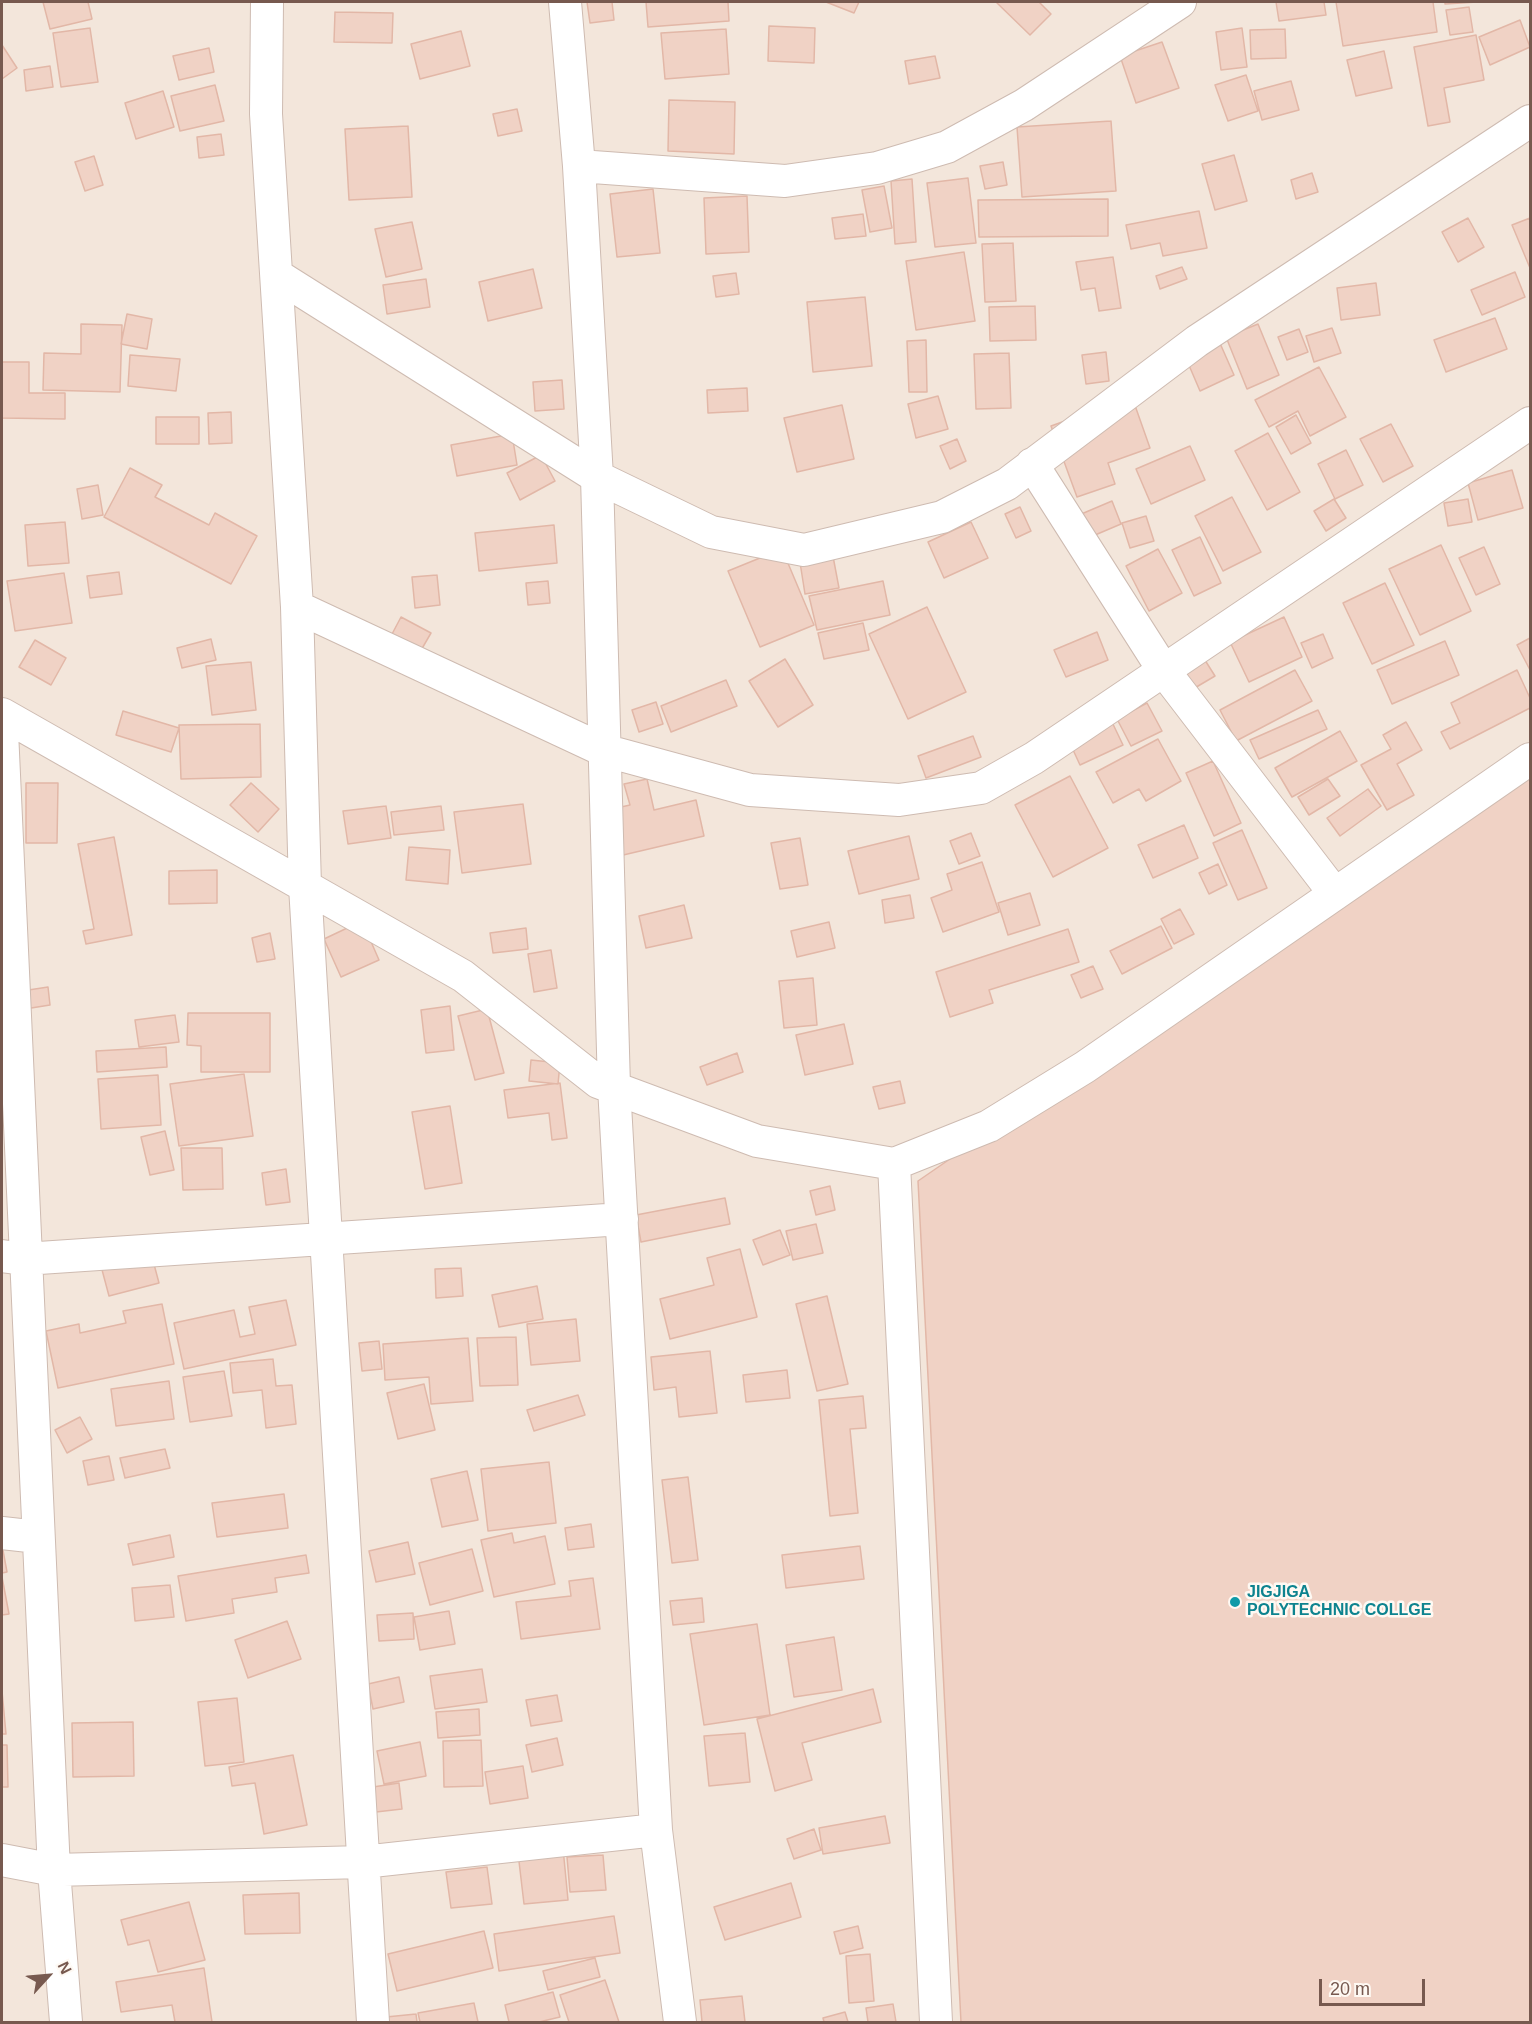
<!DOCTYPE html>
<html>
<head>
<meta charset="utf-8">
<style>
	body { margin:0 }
	#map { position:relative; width:1532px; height:2024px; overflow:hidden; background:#fcf4ed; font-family:Helvetica,sans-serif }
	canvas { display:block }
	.frame { position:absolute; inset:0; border:3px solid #77594f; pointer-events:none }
	.north { position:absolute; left:18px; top:1946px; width:60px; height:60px; -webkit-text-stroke:4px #fef9f3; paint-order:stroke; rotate:64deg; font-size:16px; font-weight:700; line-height:24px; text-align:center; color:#77594f }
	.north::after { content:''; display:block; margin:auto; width:21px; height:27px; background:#77594f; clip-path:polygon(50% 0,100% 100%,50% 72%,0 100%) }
	.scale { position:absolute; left:1319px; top:1979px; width:106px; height:27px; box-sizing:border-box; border:3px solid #77594f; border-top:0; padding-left:8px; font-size:18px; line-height:21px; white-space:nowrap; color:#77594f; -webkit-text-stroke:4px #fef9f3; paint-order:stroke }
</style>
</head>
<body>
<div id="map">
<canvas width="1532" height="2024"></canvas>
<div class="frame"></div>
<div class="north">N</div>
<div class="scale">20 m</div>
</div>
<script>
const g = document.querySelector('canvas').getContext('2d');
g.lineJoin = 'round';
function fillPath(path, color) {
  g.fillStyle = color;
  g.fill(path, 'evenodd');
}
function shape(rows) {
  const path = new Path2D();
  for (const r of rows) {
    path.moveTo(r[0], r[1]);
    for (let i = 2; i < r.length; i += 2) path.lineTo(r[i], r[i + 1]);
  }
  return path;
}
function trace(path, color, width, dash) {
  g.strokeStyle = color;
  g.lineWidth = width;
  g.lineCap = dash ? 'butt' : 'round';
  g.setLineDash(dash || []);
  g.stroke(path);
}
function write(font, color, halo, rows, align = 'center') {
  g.font = font + ' Helvetica,sans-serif';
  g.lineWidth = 5;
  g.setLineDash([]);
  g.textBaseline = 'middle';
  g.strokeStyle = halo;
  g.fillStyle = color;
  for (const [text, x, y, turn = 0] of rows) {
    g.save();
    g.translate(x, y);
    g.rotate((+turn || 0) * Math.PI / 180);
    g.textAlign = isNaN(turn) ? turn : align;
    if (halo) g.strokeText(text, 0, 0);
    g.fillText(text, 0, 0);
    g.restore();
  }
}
fillPath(shape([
	[2,2,1530,2,1530,2022,2,2022]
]), '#f3e6db');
const building = shape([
	[43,2,88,2,92,19,50,29,43,2],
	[587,2,612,2,614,20,590,23,587,2],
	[646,2,728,2,729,21,648,27,646,2],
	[826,2,859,2,854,13,826,2],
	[996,2,1039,2,1051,14,1030,35,996,2],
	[1276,2,1324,2,1326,15,1279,21,1276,2],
	[1336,2,1433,2,1437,32,1343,46,1336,2],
	[1445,2,1477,2,1445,4,1445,2],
	[1469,7,1473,32,1450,35,1446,10,1469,7],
	[335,12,393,13,392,43,334,42,335,12],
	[1520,20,1530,47,1490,65,1479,37,1520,20],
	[769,26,815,28,814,63,768,61,769,26],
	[90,28,98,82,61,87,53,33,90,28],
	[1242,28,1247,67,1221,70,1216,32,1242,28],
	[726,29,729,74,665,79,661,33,726,29],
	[1285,29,1286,58,1251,59,1250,30,1285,29],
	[461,31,470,66,420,79,411,44,461,31],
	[1476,35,1484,80,1444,88,1450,122,1428,126,1414,47,1476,35],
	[1162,42,1179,88,1136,103,1120,56,1162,42],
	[2,45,17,68,2,79,2,45],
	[209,48,214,72,179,80,173,56,209,48],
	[1384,51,1392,88,1356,96,1347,60,1384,51],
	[935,56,940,78,909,84,905,61,935,56],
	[50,66,53,87,26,91,24,70,50,66],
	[1246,75,1258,111,1228,121,1215,85,1246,75],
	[1291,81,1299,110,1262,120,1254,91,1291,81],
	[215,85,224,121,180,131,171,96,215,85],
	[163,91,174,127,136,139,125,103,163,91],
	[669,100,735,102,734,154,668,151,669,100],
	[517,109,522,131,498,136,493,114,517,109],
	[1111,121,1116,191,1022,197,1017,127,1111,121],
	[408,126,412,197,349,200,345,129,408,126],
	[221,134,224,155,199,158,197,137,221,134],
	[1234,155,1247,201,1215,210,1202,164,1234,155],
	[94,156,103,185,85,191,75,162,94,156],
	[1003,162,1007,185,985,189,980,166,1003,162],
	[1312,173,1318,192,1296,199,1291,180,1312,173],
	[968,178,976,243,935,247,927,183,968,178],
	[912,179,916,242,895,244,891,181,912,179],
	[884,186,892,228,870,232,862,190,884,186],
	[653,189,660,253,617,257,610,194,653,189],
	[747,196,749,252,706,254,704,198,747,196],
	[1108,199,1108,236,979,237,978,200,1108,199],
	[1199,211,1207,248,1163,256,1160,243,1131,249,1126,225,1199,211],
	[863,214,866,236,835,239,832,218,863,214],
	[1468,218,1484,247,1458,262,1442,232,1468,218],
	[1530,218,1530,268,1512,225,1530,218],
	[412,222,422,269,386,277,375,229,412,222],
	[1013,243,1016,301,985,302,982,244,1013,243],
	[964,252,975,321,916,330,906,261,964,252],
	[1113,257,1121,308,1099,311,1095,288,1081,290,1076,262,1113,257],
	[1182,267,1187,279,1160,289,1156,276,1182,267],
	[533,269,542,308,488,321,479,282,533,269],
	[1515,272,1525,297,1482,315,1471,290,1515,272],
	[736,273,739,294,716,297,713,276,736,273],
	[426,279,430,307,387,314,383,285,426,279],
	[1376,283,1380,315,1341,320,1337,288,1376,283],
	[865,297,872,366,813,372,807,302,865,297],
	[1035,306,1036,340,990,341,989,307,1035,306],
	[127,314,152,319,147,349,121,344,127,314],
	[1495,318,1507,349,1446,372,1434,340,1495,318],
	[81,324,122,325,120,392,43,390,44,353,81,354,81,324],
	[1258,324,1279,375,1247,389,1226,337,1258,324],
	[1332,328,1341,353,1314,362,1306,336,1332,328],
	[1299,329,1308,352,1287,360,1278,337,1299,329],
	[926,340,927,392,909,392,907,341,926,340],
	[1219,341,1234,375,1200,391,1185,356,1219,341],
	[1106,352,1109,381,1086,384,1082,355,1106,352],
	[1009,353,1011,408,976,409,974,354,1009,353],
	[130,355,180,359,176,391,128,386,130,355],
	[2,362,29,362,29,393,65,393,65,419,2,418,2,362],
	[1319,367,1346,417,1310,436,1298,411,1269,427,1255,400,1319,367],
	[562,380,564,409,535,411,533,382,562,380],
	[747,388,748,411,708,413,707,390,747,388],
	[938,396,948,429,916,438,908,404,938,396],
	[1132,397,1150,448,1108,463,1115,484,1077,497,1051,426,1132,397],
	[842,405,854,459,797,472,784,418,842,405],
	[231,412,232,443,209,444,208,413,231,412],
	[1296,415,1311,443,1291,454,1276,427,1296,415],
	[156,417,199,417,199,444,156,444,156,417],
	[1391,424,1413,466,1383,482,1360,439,1391,424],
	[1268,433,1300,492,1267,510,1235,451,1268,433],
	[512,434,517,465,457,476,451,445,512,434],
	[957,439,966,461,950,469,940,446,957,439],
	[1190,446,1205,480,1151,504,1136,469,1190,446],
	[1346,450,1363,485,1335,499,1318,464,1346,450],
	[541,455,555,481,520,500,507,473,541,455],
	[130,468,162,485,155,497,209,525,215,513,257,536,231,584,104,517,130,468],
	[1512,470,1523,508,1478,520,1468,483,1512,470],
	[98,485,103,515,82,519,77,489,98,485],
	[1232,497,1261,552,1223,571,1195,516,1232,497],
	[1334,499,1346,518,1326,531,1314,511,1334,499],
	[1468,499,1472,522,1448,526,1444,503,1468,499],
	[1112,501,1121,524,1088,538,1079,515,1112,501],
	[1020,507,1031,531,1016,538,1005,514,1020,507],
	[1146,516,1154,541,1130,548,1122,523,1146,516],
	[65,522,69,563,28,566,25,525,65,522],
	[971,522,988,558,944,578,928,542,971,522],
	[554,525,557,563,479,571,475,533,554,525],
	[1200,537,1221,583,1194,596,1172,550,1200,537],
	[1441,545,1471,611,1420,635,1389,569,1441,545],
	[1484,547,1500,584,1476,595,1459,558,1484,547],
	[782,549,814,625,760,647,728,571,782,549],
	[1158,549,1182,593,1149,611,1126,566,1158,549],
	[832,551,839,588,805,594,799,556,832,551],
	[119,572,122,594,90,598,87,576,119,572],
	[64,573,72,623,15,631,7,581,64,573],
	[437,575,440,605,415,608,412,577,437,575],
	[548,581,550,603,528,605,526,583,548,581],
	[883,581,890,615,817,630,809,596,883,581],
	[1385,583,1414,645,1372,664,1343,603,1385,583],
	[927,607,966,692,908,719,869,634,927,607],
	[401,617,431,633,420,652,391,636,401,617],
	[1284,617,1302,657,1249,682,1230,642,1284,617],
	[863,623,869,650,824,659,818,633,863,623],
	[1097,632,1108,660,1066,677,1054,650,1097,632],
	[1323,634,1333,658,1312,668,1301,643,1323,634],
	[1530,638,1530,670,1517,645,1530,638],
	[211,639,216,660,182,668,177,648,211,639],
	[35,640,66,658,51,685,19,667,35,640],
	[1445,641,1459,675,1392,704,1377,670,1445,641],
	[1203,657,1215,676,1193,689,1181,671,1203,657],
	[785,659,813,705,778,727,749,681,785,659],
	[251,662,256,710,212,715,206,666,251,662],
	[1295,670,1312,701,1236,741,1220,710,1295,670],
	[1517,670,1530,698,1530,708,1450,749,1441,732,1460,723,1451,703,1517,670],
	[726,680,737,706,671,732,661,706,726,680],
	[656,702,663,724,639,732,632,710,656,702],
	[1147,703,1162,731,1131,746,1117,719,1147,703],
	[1318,710,1327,729,1259,759,1250,740,1318,710],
	[123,711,179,728,171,752,116,735,123,711],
	[1111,720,1123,745,1080,765,1068,739,1111,720],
	[1406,722,1422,750,1397,764,1414,795,1387,810,1361,765,1391,749,1383,735,1406,722],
	[260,724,261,777,181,779,179,725,260,724],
	[1340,731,1357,761,1292,797,1275,768,1340,731],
	[973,736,981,757,926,778,918,756,973,736],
	[1158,739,1181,781,1146,801,1139,789,1113,803,1096,772,1158,739],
	[1530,759,1530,2022,961,2022,918,1181,1530,759],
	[1213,761,1241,823,1214,836,1186,773,1213,761],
	[1070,776,1108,848,1053,877,1015,805,1070,776],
	[647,779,654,810,696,800,704,836,619,856,608,810,630,805,624,784,647,779],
	[1328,779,1340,796,1309,815,1298,797,1328,779],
	[26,783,58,783,57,843,26,843,26,783],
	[251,783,279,809,258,832,230,805,251,783],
	[1368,789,1381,806,1340,836,1327,818,1368,789],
	[523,804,531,864,462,873,454,812,523,804],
	[386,806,391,838,348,844,343,811,386,806],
	[441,806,444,830,394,835,391,812,441,806],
	[1184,825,1198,858,1153,878,1138,845,1184,825],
	[1242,830,1267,888,1238,900,1213,843,1242,830],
	[971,833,980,856,959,864,950,841,971,833],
	[909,836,919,879,859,894,848,851,909,836],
	[114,837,132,935,86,944,83,931,94,929,78,844,114,837],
	[800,838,808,885,780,889,771,843,800,838],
	[409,847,450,850,448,884,406,880,409,847],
	[982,862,999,912,943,932,931,898,952,890,947,874,982,862],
	[1218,864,1227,885,1209,894,1199,873,1218,864],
	[217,870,217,903,169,904,169,871,217,870],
	[1030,893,1040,925,1008,935,998,903,1030,893],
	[910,895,914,918,885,923,882,900,910,895],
	[684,905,692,938,646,948,639,916,684,905],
	[1180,909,1194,934,1174,944,1161,919,1180,909],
	[362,921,379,960,341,977,324,939,362,921],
	[829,922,835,948,797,957,791,931,829,922],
	[1161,926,1172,948,1122,974,1110,951,1161,926],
	[526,928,528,949,493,953,490,933,526,928],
	[1068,929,1079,962,989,990,993,1003,950,1017,936,972,1068,929],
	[270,933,275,959,257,962,252,938,270,933],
	[551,950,557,988,534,992,528,954,551,950],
	[1093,966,1103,989,1081,998,1071,975,1093,966],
	[813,978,817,1025,784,1028,779,981,813,978],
	[48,987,50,1005,25,1009,22,991,48,987],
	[450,1006,454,1050,426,1053,421,1010,450,1006],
	[487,1009,504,1073,475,1080,458,1016,487,1009],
	[188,1013,270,1013,270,1072,201,1072,201,1046,187,1045,188,1013],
	[175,1015,179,1042,139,1047,135,1020,175,1015],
	[844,1024,853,1064,805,1075,796,1035,844,1024],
	[166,1047,167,1067,97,1072,96,1051,166,1047],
	[737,1053,743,1072,707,1085,700,1067,737,1053],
	[531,1060,560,1063,558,1084,529,1081,531,1060],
	[244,1074,253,1136,179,1146,170,1084,244,1074],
	[158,1075,161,1125,101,1129,98,1079,158,1075],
	[900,1081,905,1103,879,1109,873,1087,900,1081],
	[560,1083,567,1138,552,1140,549,1113,508,1118,504,1090,560,1083],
	[450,1106,462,1183,425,1189,412,1112,450,1106],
	[165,1131,174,1170,150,1175,141,1137,165,1131],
	[181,1148,222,1148,223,1189,183,1190,181,1148],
	[286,1169,290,1202,266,1205,262,1173,286,1169],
	[830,1186,835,1210,816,1215,810,1191,830,1186],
	[725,1198,730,1224,641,1242,636,1215,725,1198],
	[816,1224,823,1253,793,1260,786,1231,816,1224],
	[780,1230,790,1255,763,1265,753,1240,780,1230],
	[740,1249,757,1317,670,1339,660,1299,714,1285,707,1258,740,1249],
	[151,1253,159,1283,109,1296,101,1266,151,1253],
	[461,1268,463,1296,436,1298,435,1269,461,1268],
	[537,1286,543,1319,499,1327,492,1295,537,1286],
	[827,1296,848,1384,817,1391,796,1304,827,1296],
	[286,1300,296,1345,184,1369,174,1323,234,1310,240,1337,255,1334,249,1307,286,1300],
	[162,1304,174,1364,58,1388,46,1331,79,1324,80,1333,126,1323,123,1311,162,1304],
	[576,1319,580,1361,531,1365,527,1324,576,1319],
	[516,1337,518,1385,480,1386,477,1338,516,1337],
	[468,1338,473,1401,431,1404,429,1377,385,1380,383,1344,468,1338],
	[379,1341,382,1369,362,1371,359,1343,379,1341],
	[710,1351,717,1413,679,1417,676,1387,654,1390,651,1357,710,1351],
	[273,1359,276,1386,292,1385,296,1424,266,1428,262,1390,233,1393,230,1363,273,1359],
	[787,1370,790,1398,746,1402,743,1375,787,1370],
	[224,1371,232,1416,190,1422,183,1377,224,1371],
	[169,1381,174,1419,116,1426,111,1389,169,1381],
	[424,1384,435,1430,398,1439,387,1393,424,1384],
	[578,1395,585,1415,534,1431,527,1410,578,1395],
	[863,1396,866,1428,850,1429,858,1513,830,1516,819,1400,863,1396],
	[80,1417,92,1439,67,1453,55,1430,80,1417],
	[165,1449,170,1468,125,1478,120,1458,165,1449],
	[109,1456,114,1480,88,1485,83,1461,109,1456],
	[549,1462,556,1523,488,1531,481,1469,549,1462],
	[467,1471,478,1520,442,1527,431,1479,467,1471],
	[688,1477,698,1560,672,1563,662,1480,688,1477],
	[284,1494,288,1528,217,1537,212,1503,284,1494],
	[591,1524,594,1547,568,1550,565,1528,591,1524],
	[512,1533,514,1543,545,1536,555,1584,494,1597,481,1540,512,1533],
	[170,1535,174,1557,133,1565,128,1544,170,1535],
	[408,1542,415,1574,376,1582,369,1551,408,1542],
	[2,1545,7,1572,2,1573,2,1545],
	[860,1546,864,1579,786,1588,782,1555,860,1546],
	[472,1549,483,1591,430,1605,419,1563,472,1549],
	[306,1555,309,1573,275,1578,277,1592,232,1599,234,1613,186,1621,178,1576,306,1555],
	[2,1577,9,1614,2,1615,2,1577],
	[593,1578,600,1629,521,1639,516,1602,571,1596,569,1581,593,1578],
	[170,1585,174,1617,135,1621,132,1588,170,1585],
	[702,1598,704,1622,673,1625,670,1601,702,1598],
	[449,1611,455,1644,420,1650,414,1617,449,1611],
	[413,1613,414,1639,379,1641,377,1615,413,1613],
	[287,1621,301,1659,248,1678,235,1640,287,1621],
	[757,1624,770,1715,704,1725,690,1634,757,1624],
	[834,1637,842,1690,794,1697,786,1645,834,1637],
	[482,1669,487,1702,435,1709,430,1676,482,1669],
	[399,1677,404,1702,373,1709,368,1684,399,1677],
	[873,1689,881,1722,802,1743,812,1780,775,1791,757,1719,873,1689],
	[2,1691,6,1734,2,1734,2,1691],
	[557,1695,562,1721,531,1726,526,1700,557,1695],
	[237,1698,244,1762,205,1766,198,1702,237,1698],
	[479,1709,480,1735,438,1738,436,1712,479,1709],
	[133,1722,134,1776,73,1777,72,1723,133,1722],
	[745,1733,750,1782,709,1786,704,1736,745,1733],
	[557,1738,563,1765,532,1772,526,1745,557,1738],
	[481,1740,483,1786,444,1787,443,1741,481,1740],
	[420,1742,426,1776,384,1784,377,1751,420,1742],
	[2,1745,7,1745,8,1787,2,1787,2,1745],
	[293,1755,307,1825,264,1834,255,1783,232,1786,229,1767,293,1755],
	[523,1766,528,1798,490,1804,485,1772,523,1766],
	[399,1783,402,1809,376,1812,373,1787,399,1783],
	[885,1816,890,1843,823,1854,819,1828,885,1816],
	[814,1829,821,1850,794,1859,787,1839,814,1829],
	[563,1848,568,1900,524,1904,518,1853,563,1848],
	[603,1855,606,1890,570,1892,567,1857,603,1855],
	[487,1867,492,1904,451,1908,446,1872,487,1867],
	[791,1883,801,1917,725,1940,714,1907,791,1883],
	[299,1893,300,1933,245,1934,243,1895,299,1893],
	[189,1902,205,1960,158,1972,149,1940,128,1945,121,1920,189,1902],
	[614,1916,620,1953,499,1971,494,1934,614,1916],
	[858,1926,863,1948,840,1954,834,1932,858,1926],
	[484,1931,493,1968,397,1991,388,1954,484,1931],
	[870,1954,874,2001,849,2003,846,1956,870,1954],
	[595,1958,600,1977,548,1990,543,1971,595,1958],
	[204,1968,212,2022,175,2022,172,2005,121,2012,116,1982,204,1968],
	[605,1980,619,2022,569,2022,560,1995,605,1980],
	[553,1992,560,2017,539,2022,509,2022,505,2005,553,1992],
	[742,1996,745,2022,702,2022,700,2000,742,1996],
	[474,2003,478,2022,420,2022,418,2013,474,2003],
	[893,2004,896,2022,868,2022,866,2008,893,2004],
	[845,2012,848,2022,824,2022,823,2018,845,2012],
	[416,2014,417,2022,386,2022,386,2017,416,2014]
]);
fillPath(building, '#f0d2c5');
trace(building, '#e2b7a7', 1.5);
const minor = shape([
	[267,2,266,114,297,607,305,886,373,2022],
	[565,2,579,166,597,477,614,1087,656,1830,680,2022],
	[579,166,785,181,877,168,947,147,1024,105,1180,2],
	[278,276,597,477,711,532,804,550,942,517,1007,484,1197,341,1530,121],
	[1032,464,1164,671,1335,894],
	[297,607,603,750,750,790,899,800,981,788,1034,758,1530,423],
	[2,714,463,976,598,1082,757,1141,894,1164,989,1126,1085,1067,1530,759],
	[2,731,54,1870,66,2022],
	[894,1164,936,2022],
	[2,1256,24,1259,622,1219],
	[2,1533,38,1537],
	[2,1860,54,1870,363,1862,656,1830]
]);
trace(minor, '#cebbb1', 34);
trace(minor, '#fff', 32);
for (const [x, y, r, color] of [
	[1235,1602,6,"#0f9aa8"]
]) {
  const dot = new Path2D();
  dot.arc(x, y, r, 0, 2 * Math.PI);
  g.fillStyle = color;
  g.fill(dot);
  trace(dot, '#fef9f3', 2);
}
write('bold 16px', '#0d838f', '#fef9f3', [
	["JIGJIGA",1247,1593],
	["POLYTECHNIC COLLGE",1247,1611]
], 'left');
</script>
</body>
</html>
